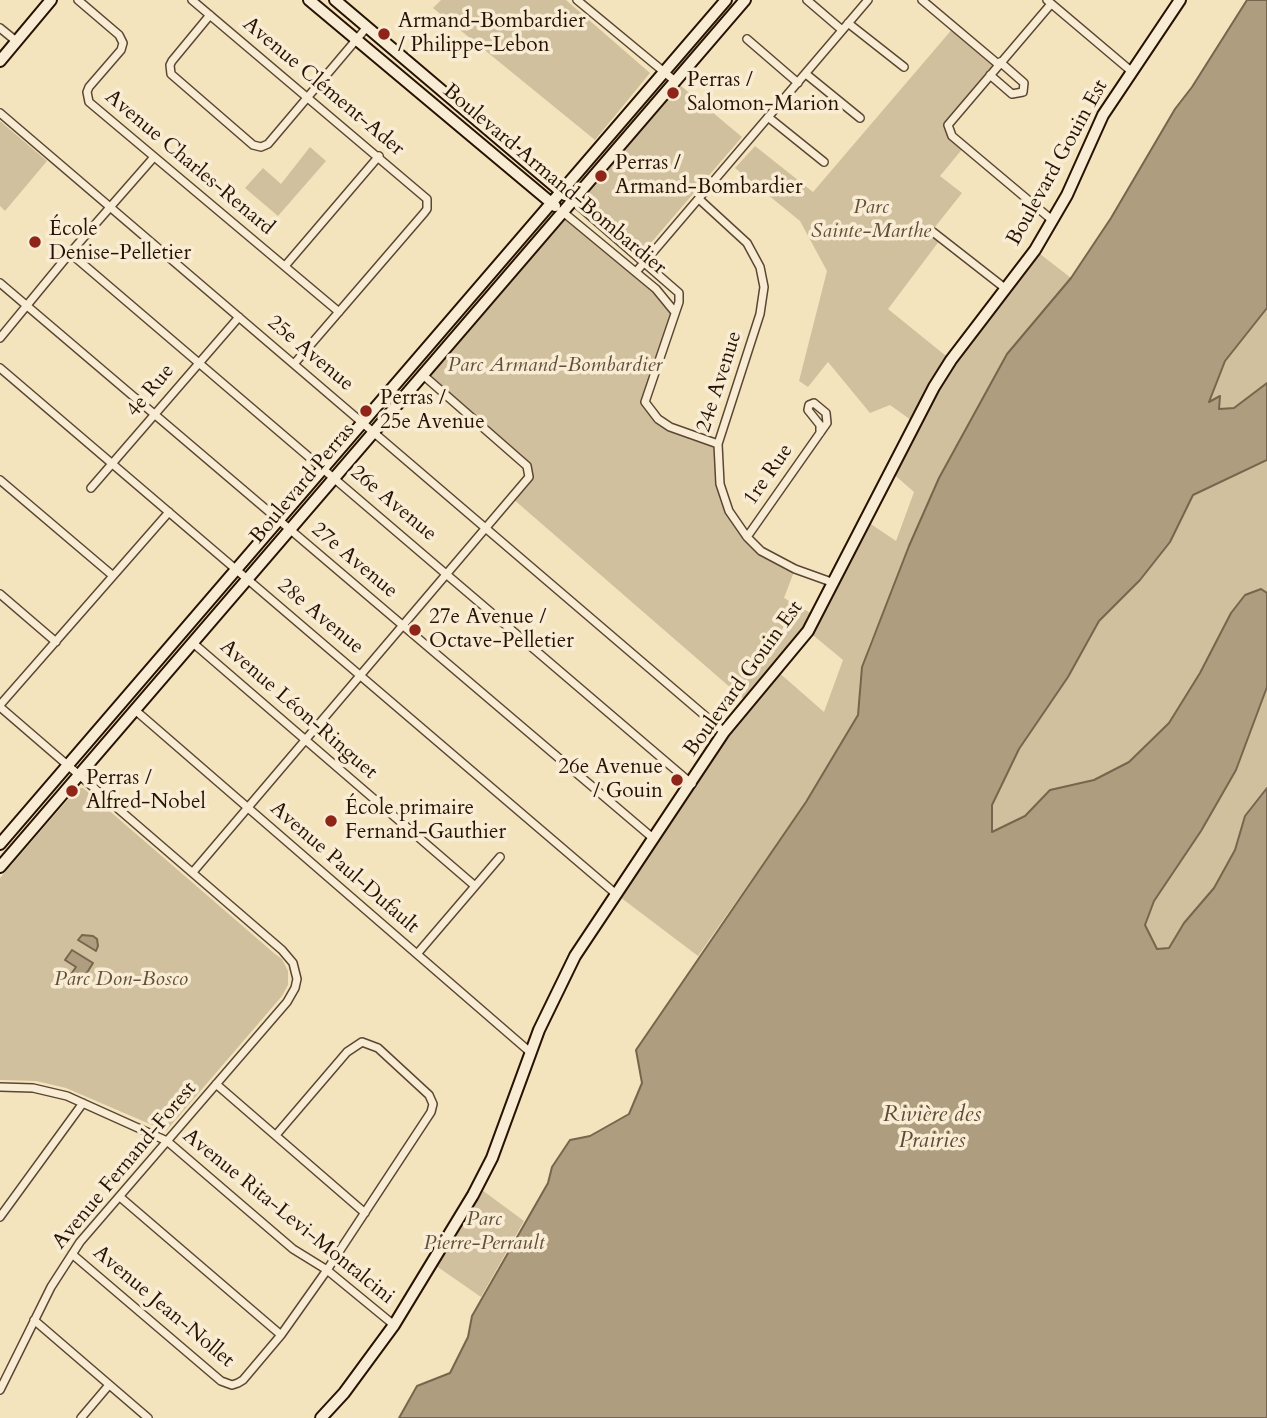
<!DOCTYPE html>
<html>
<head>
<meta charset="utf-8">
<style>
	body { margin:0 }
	canvas { display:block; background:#f4e4bd }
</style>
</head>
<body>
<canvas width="1267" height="1418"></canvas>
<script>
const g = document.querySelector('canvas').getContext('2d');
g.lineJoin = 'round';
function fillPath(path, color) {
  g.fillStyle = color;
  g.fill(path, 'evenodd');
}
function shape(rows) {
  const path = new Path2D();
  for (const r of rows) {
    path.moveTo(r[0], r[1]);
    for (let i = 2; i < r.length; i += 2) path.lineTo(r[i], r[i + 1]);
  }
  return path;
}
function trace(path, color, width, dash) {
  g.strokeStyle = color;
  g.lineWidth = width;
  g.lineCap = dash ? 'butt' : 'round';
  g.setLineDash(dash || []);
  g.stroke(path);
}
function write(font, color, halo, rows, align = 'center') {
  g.font = font + ' Cardo,serif';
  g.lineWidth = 7;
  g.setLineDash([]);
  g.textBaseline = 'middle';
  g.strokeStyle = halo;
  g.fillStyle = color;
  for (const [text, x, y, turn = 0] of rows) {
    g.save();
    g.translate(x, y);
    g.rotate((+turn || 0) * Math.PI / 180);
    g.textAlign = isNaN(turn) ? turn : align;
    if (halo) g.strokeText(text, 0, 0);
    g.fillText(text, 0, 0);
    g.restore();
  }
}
fillPath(shape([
	[441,0,566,0,650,73,595,140,433,8],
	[954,27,998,64,949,125,964,147,940,176,962,193,935,227,933,232,940,240,888,309,951,360,1035,250,1071,278,1007,354,939,478,870,643,862,667,858,715,806,802,698,956,616,894,747,702,512,498,527,481,529,470,423,375,563,212,636,272,674,311,645,402,658,419,718,444,718,464,729,511,761,551,795,569,784,598,816,616,865,520,896,541,914,492,890,471,915,423,890,405,870,413,828,362,808,387,799,381,827,271,800,221,735,168,755,146,813,192],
	[808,631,843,660,824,712,776,670],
	[675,81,742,137,644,251,583,209,572,200],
	[0,121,47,161,5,211,0,206],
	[310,147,326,161,278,216,245,188,263,168,281,184],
	[1267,308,1267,788,1245,816,1235,850,1214,888,1184,923,1169,948,883,984,1020,749,1068,677,1099,621,1140,580,1169,543,1208,403,1225,361],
	[78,788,83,788,275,954,282,959,288,971,288,985,282,996,166,1131,66,1088,36,1081,0,1080,0,878],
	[478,1187,524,1221,481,1297,432,1263]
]), '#d1c09d');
const water = shape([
	[1247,0,1267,0,1267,308,1225,361,1209,402,1220,396,1219,409,1234,408,1267,383,1267,460,1193,495,1170,542,1140,580,1099,621,1068,677,1019,749,992,805,992,832,1025,816,1050,790,1094,780,1129,762,1169,723,1200,673,1231,613,1245,595,1261,589,1267,593,1267,687,1236,770,1201,831,1154,901,1145,925,1157,949,1169,948,1184,923,1214,888,1235,850,1245,816,1267,788,1267,1418,399,1418,417,1386,450,1373,468,1337,472,1316,548,1183,552,1167,570,1140,590,1136,629,1114,642,1083,636,1050,806,802,858,715,862,667,909,546,939,478,1007,354,1071,278,1111,218,1175,109,1192,87,1247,0],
	[82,935,93,936,97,939,98,946,96,951,78,940,82,935],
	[72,950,93,963,80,984,69,977,76,967,65,960,72,950]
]);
fillPath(water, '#ae9d7e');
trace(water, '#78654d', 2);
const street = shape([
	[78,0,119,35,123,43,121,50,89,87,87,92,89,102,339,312],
	[192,0,427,199,427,209,424,213,294,364],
	[577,0,675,81],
	[807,0,842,30],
	[922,0,998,64],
	[1047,0,1131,71],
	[1051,4,948,125,952,136,1052,220],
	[210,15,172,61,170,65,171,74,253,145,261,147,268,144,367,27],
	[848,23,904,67],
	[0,28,16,41],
	[747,39,798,83],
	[806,74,860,118],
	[990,75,1012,94,1023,92,1024,83,1000,62],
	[0,113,724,732],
	[768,117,824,162],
	[699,199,747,243,760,267,764,287,760,314,718,444,720,484,729,511,747,537,761,551,795,569,834,583],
	[572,200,679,293,679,302,645,402,658,419,670,427,718,444],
	[563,212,656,289,674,311],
	[933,232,1006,289],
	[70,253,692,784],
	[285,266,379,156],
	[636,272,868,0],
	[0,283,654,839],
	[0,338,70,253,154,157],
	[0,368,616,894],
	[0,480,112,575],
	[91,488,239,317],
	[747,537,827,423,826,413,814,403,809,405,808,410,820,425,820,433],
	[0,594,56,642],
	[193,643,475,886],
	[0,705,169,512],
	[0,707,282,950,293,963,297,979,295,988,287,1002,80,1242,51,1287,0,1390],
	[135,710,530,1052],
	[193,872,529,477,527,466,423,375],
	[417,954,500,857],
	[216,1084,365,1213],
	[0,1087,33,1088,67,1096,167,1141,293,1249,327,1270,394,1325],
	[120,1197,281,1335],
	[0,1217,83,1103],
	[72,1254,221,1381,232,1385,238,1383,243,1380,281,1335,327,1270,431,1112,433,1104,429,1095,378,1048,362,1042,347,1052,276,1135],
	[34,1320,148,1418],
	[81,1418,109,1385]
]);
const secondary = shape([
	[309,0,555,206],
	[335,0,565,195],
	[0,61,51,0],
	[0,844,726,0],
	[0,867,745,0],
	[321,1418,344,1393,394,1325,473,1195,492,1158,539,1030,575,956,724,732,808,631,934,387,951,360,1035,250,1067,195,1103,115,1180,0]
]);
trace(street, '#5a4632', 10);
trace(secondary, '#271203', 14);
trace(street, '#f8edd4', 7);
trace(secondary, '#f8edd4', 10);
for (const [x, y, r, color] of [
	[384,34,7,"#8f2418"],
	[673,93,7,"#8f2418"],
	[601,176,7,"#8f2418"],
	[35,242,7,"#8f2418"],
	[366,411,7,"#8f2418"],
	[415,630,7,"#8f2418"],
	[677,780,7,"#8f2418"],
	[72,791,7,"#8f2418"],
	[331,821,7,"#8f2418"]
]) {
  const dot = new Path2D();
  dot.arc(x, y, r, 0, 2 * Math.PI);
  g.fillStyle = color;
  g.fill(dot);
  trace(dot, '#f8edd4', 2.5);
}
write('21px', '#271203', '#f8edd4', [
	["Armand-Bombardier",398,22],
	["/ Philippe-Lebon",398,46],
	["Perras /",687,81],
	["Salomon-Marion",687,105],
	["Perras /",615,164],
	["Armand-Bombardier",615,188],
	["École",49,230],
	["Denise-Pelletier",49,254],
	["Perras /",380,399],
	["25e Avenue",380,423],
	["27e Avenue /",429,618],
	["Octave-Pelletier",429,642],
	["26e Avenue",663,768,"right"],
	["/ Gouin",663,792,"right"],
	["Perras /",86,779],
	["Alfred-Nobel",86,803],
	["École primaire",345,809],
	["Fernand-Gauthier",345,833]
], 'left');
write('21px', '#271203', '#f8edd4', [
	["Avenue Clément-Ader",323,87,40],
	["Avenue Charles-Renard",189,163,40],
	["Boulevard Gouin Est",1058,163,-61],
	["Boulevard Armand-Bombardier",554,180,40],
	["25e Avenue",310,354,40],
	["24e Avenue",720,382,-72],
	["4e Rue",151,391,-50],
	["1re Rue",769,475,-55],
	["Boulevard Perras",303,484,-50],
	["26e Avenue",393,504,40],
	["27e Avenue",354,561,40],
	["28e Avenue",320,617,40],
	["Boulevard Gouin Est",744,679,-54],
	["Avenue Léon-Ringuet",298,710,41],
	["Avenue Paul-Dufault",344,868,41],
	["Avenue Fernand-Forest",125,1166,-50],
	["Avenue Rita-Levi-Montalcini",288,1217,39],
	["Avenue Jean-Nollet",163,1307,40]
]);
write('italic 21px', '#624f39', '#f8edd4', [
	["Parc",871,208],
	["Sainte-Marthe",871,232],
	["Parc Armand-Bombardier",555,366],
	["Parc Don-Bosco",121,980],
	["Parc",484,1220],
	["Pierre-Perrault",484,1244]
]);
write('italic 23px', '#5d4a34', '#f8edd4', [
	["Rivière des",932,1116],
	["Prairies",932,1142]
]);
</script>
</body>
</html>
